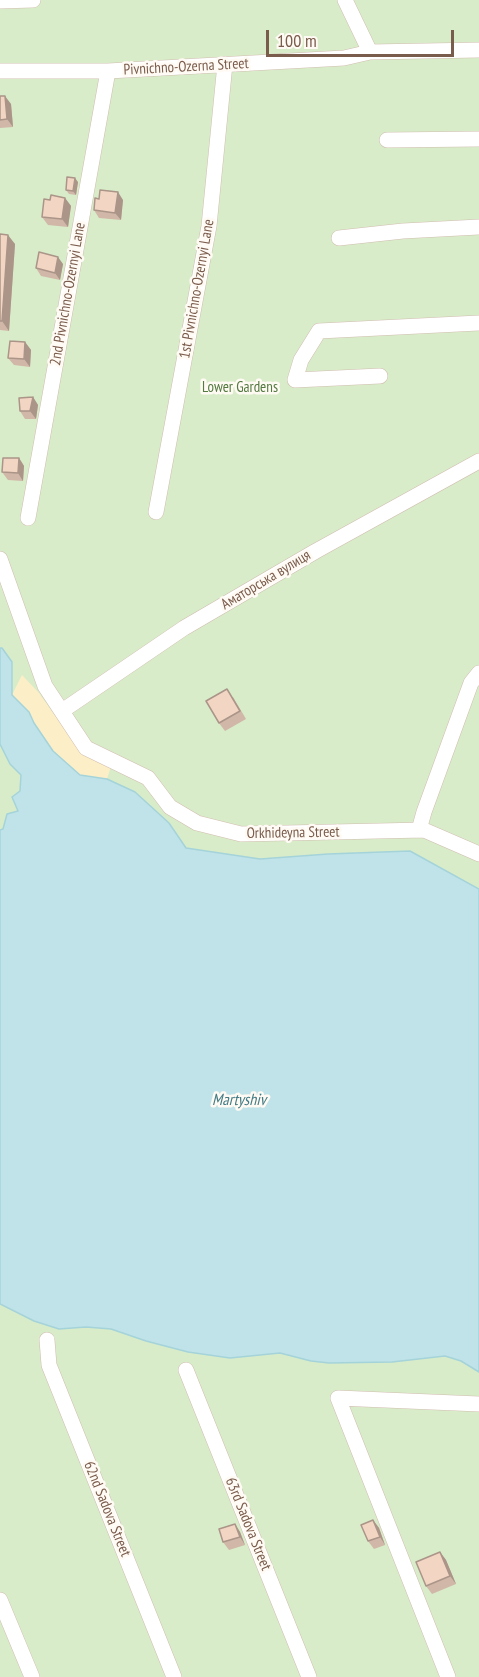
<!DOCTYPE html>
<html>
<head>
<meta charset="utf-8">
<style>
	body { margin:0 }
	#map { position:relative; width:479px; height:1677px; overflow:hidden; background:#fdf6ec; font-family:"PT Sans Narrow",sans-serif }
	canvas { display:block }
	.scale { position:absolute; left:266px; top:30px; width:188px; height:27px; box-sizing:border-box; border:3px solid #7a5c4d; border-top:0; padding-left:8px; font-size:18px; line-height:21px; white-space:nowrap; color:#7a5c4d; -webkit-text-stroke:4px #fffaf3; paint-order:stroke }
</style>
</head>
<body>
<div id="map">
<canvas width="479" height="1677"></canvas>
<div class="scale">100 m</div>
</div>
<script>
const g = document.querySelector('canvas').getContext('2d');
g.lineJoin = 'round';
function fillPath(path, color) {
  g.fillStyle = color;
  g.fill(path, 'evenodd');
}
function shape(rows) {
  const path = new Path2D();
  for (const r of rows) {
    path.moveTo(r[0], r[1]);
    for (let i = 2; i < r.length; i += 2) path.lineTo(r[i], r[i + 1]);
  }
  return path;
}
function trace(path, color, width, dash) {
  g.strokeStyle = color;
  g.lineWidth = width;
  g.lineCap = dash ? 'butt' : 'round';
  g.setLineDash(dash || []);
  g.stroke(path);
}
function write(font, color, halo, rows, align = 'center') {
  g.font = font + ' "PT Sans Narrow",sans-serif';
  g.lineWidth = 5;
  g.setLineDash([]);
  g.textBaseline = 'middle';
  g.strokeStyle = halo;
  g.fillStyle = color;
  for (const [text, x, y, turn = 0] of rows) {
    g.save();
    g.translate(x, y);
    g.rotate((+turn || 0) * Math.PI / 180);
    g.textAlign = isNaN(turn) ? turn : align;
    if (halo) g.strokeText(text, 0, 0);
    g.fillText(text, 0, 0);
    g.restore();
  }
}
fillPath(shape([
	[0,0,479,0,479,889,473,886,328,854,260,859,186,848,169,822,18,811,7,814,3,829,0,830],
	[0,1304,34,1321,111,1329,146,1341,188,1352,230,1358,280,1353,311,1361,329,1363,392,1362,445,1356,461,1361,479,1372,479,1677,0,1677]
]), '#d8ecc9');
fillPath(shape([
	[22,675,39,693,80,751,111,766,107,779,80,775,53,751,34,723,29,712,12,695]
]), '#fcefc7');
const water = shape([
	[0,648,2,648,12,662,12,695,29,712,34,723,53,751,80,775,107,779,135,792,169,823,186,848,260,859,328,854,410,851,479,889,479,1372,461,1361,445,1356,392,1362,329,1363,311,1361,280,1353,230,1358,188,1352,146,1341,111,1329,86,1327,59,1329,34,1321,0,1304,0,830,3,829,7,814,18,811,12,797,20,791,21,775,10,764,0,744,0,648]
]);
fillPath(water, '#bfe3e8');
trace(water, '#a5d3da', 1.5);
const minor = shape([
	[345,0,370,52],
	[0,1,33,0],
	[0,71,108,71,344,58,370,52,479,50],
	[387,140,479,139],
	[339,238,403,231,479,227],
	[380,376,295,380,301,360,319,331,479,323],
	[156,512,209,226,225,64],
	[28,518,108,71],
	[0,559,45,686,86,748,148,778,170,807,197,823,241,834,424,830,479,854],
	[62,711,184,628,316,551,479,461],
	[419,830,424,812,471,683,479,673],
	[47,1340,49,1365,174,1677],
	[186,1370,309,1677],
	[0,1600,32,1677],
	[448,1677,338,1398,479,1404]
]);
trace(minor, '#d1beb0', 16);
trace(minor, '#fff', 15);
fillPath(shape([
	[0,96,11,104,13,127,0,128],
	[78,182,76,195,69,194,66,190],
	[65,198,71,206,68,227,48,225,42,217,50,200],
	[123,200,121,220,99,218,94,210],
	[0,234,15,244,9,331,0,330],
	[63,264,60,280,41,276,36,268],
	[25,342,31,350,30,367,14,365,8,358],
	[33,397,38,405,36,419,25,419,20,411],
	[19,458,24,466,23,481,8,480,2,472],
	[233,697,246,719,225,731,219,723],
	[373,1520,379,1528,385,1545,374,1549,368,1541],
	[235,1524,240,1532,245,1545,229,1550,223,1542],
	[440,1552,446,1560,456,1584,432,1594,426,1586]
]), '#d1b7a8');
fillPath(shape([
	[5,96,11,104,13,127,7,119],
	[75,178,78,182,76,195,73,191],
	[118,192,123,200,121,220,115,213],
	[65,198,71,206,68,227,62,219],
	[8,235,15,244,9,331,2,321],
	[58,257,63,264,60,280,55,273],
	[25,342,31,350,30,367,24,359],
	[33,397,38,405,36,419,30,411],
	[19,458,24,466,23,481,18,473],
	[373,1520,379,1528,385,1545,380,1537],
	[235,1524,240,1532,245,1545,240,1537],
	[440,1552,446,1560,456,1584,450,1576]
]), '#aa9588');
const building = shape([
	[0,96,5,96,7,119,0,120,0,96],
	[67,177,75,178,73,191,66,190,67,177],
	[100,190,118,192,115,213,94,210,95,198,99,199,100,190],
	[51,195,65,198,62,219,42,217,44,199,50,200,51,195],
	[0,234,8,235,2,321,0,321,0,234],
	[39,252,58,257,55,273,36,268,39,252],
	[10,341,25,342,24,359,8,358,10,341],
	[33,397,30,411,20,411,19,398,33,397],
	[3,458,19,458,18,473,2,472,3,458],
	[227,689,240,711,219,723,206,701,227,689],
	[373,1520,380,1537,368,1541,361,1525,373,1520],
	[235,1524,240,1537,223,1542,219,1529,235,1524],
	[440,1552,450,1576,426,1586,416,1562,440,1552]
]);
fillPath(building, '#f3d5c3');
trace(building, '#aa9588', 1.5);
write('15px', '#7a5c4d', '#fffaf3', [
	["Pivnichno-Ozerna Street",186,67,-3],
	["1st Pivnichno-Ozernyi Lane",197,289,-80],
	["2nd Pivnichno-Ozernyi Lane",68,294,-80],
	["Аматорська вулиця",266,580,-31],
	["Orkhideyna Street",293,833,-1],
	["62nd Sadova Street",107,1509,68],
	["63rd Sadova Street",248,1524,68]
]);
write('15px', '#537a41', '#fffaf3', [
	["Lower Gardens",240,388]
]);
write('italic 16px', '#437c86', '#fffaf3', [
	["Martyshiv",239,1100]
]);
</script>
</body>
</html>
